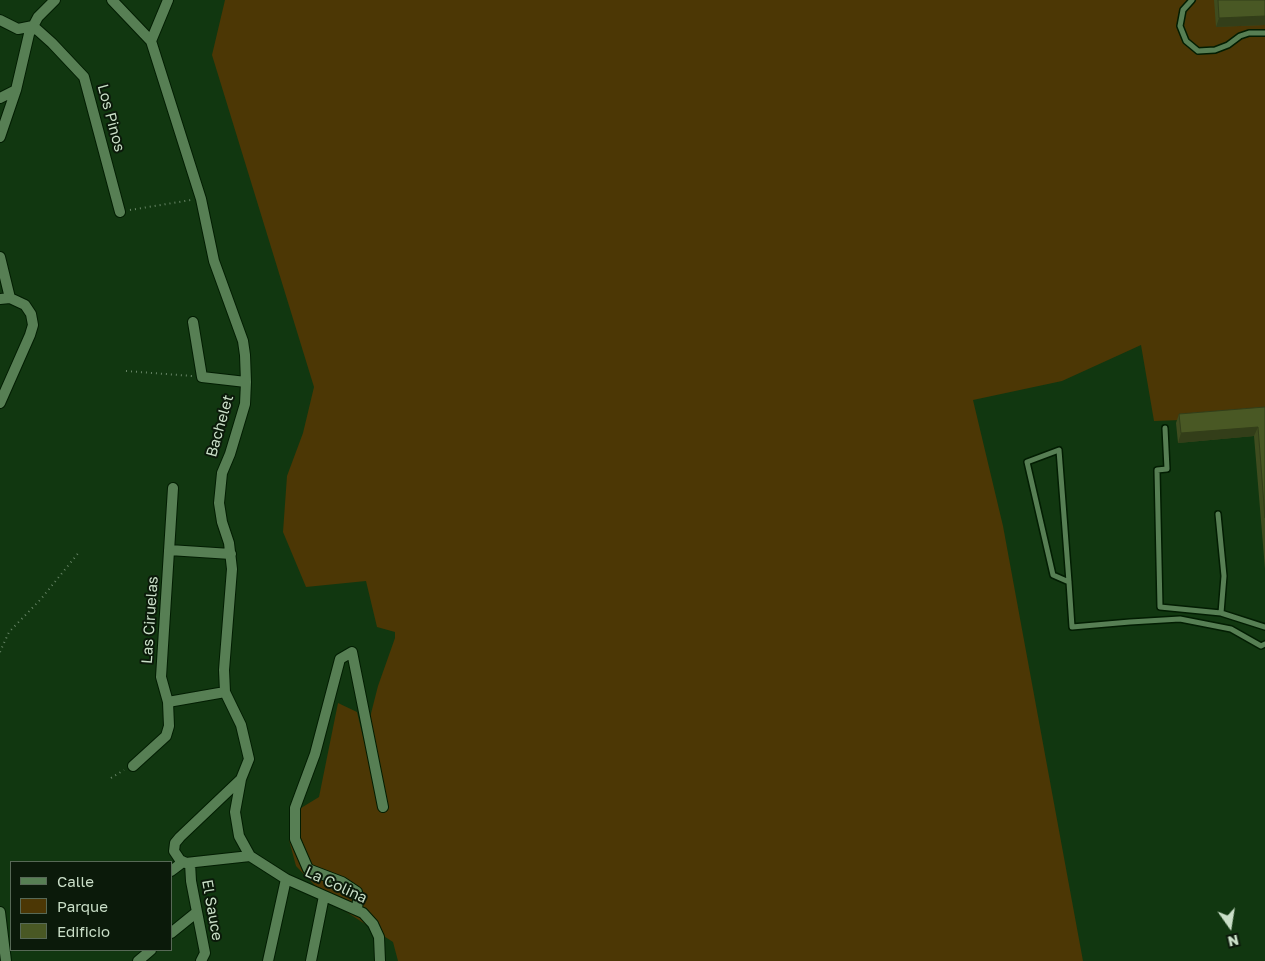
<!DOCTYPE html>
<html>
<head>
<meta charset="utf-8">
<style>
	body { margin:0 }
	#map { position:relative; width:1265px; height:961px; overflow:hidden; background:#113710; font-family:"Golos Text",sans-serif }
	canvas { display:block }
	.legend { position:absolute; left:10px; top:861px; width:162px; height:90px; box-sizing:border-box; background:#0b1a0a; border:1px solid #576956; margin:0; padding:6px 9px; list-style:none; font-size:15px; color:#cadfc8 }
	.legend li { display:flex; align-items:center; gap:10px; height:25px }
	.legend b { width:25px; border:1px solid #576956 }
	.north { position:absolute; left:1205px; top:901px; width:50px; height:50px; -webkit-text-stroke:4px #0b1a0a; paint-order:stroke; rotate:167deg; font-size:14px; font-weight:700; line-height:20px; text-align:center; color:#cadfc8 }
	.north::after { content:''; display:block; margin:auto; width:18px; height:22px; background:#cadfc8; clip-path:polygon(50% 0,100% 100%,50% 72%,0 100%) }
</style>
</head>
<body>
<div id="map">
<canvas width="1265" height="961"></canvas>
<ul class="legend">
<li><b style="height:6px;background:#577f54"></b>Calle</li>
<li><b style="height:14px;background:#4c3705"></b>Parque</li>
<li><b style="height:14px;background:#495824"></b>Edificio</li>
</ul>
<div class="north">N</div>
</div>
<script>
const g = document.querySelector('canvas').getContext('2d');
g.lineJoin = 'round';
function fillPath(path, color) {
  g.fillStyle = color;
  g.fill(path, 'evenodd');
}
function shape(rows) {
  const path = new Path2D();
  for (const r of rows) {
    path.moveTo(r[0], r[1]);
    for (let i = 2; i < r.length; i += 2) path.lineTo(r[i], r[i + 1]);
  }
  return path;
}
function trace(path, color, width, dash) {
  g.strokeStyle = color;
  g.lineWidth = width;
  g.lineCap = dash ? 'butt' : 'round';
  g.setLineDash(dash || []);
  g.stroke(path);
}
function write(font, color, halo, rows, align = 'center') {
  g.font = font + ' "Golos Text",sans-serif';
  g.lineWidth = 4;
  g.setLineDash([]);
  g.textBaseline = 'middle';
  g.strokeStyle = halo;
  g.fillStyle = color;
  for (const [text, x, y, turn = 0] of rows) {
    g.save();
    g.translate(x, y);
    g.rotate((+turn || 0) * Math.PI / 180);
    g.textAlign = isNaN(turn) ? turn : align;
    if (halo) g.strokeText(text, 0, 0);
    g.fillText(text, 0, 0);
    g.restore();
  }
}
fillPath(shape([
	[225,0,1265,0,1265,417,1154,421,1141,345,1062,381,973,400,1003,526,1083,961,398,961,393,942,331,902,296,866,289,840,290,820,301,808,319,797,338,703,357,712,364,741,378,686,395,638,395,632,377,627,366,581,306,587,283,532,287,476,303,433,314,387,212,55]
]), '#4c3705');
const lane = shape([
	[1192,0,1183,10,1180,26,1186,41,1198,51,1215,50,1228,45,1240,36,1249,33,1265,33],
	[1165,428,1167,469,1157,470,1160,607,1221,613],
	[1218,514,1224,576,1221,613,1265,627],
	[1069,582,1053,575,1027,462,1059,450,1069,582,1072,627,1130,622,1180,619,1231,629,1261,646,1265,644]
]);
const street = shape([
	[112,0,151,41],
	[168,0,151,41,201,199,214,261,243,341,245,355,246,382,245,404,230,454,222,473,219,503,222,522,229,543,232,569,224,670,225,692,241,725,249,759,241,779,180,837,175,843,174,851,180,860,186,863,250,856],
	[0,20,18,29,33,26,52,43,84,77,120,212],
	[0,98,16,90],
	[0,137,16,90,29,34,38,17,55,0],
	[0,257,10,298],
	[0,299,10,298,25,305,31,314,33,325,30,335,0,403],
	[193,322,202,377,246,382],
	[169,550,231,554],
	[168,702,225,692],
	[133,766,166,736,169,726,168,702,161,677,173,488],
	[241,779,235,812,239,836,250,856,286,879,363,913,373,924,379,937,380,961],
	[190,863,191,881,205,953,201,961],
	[171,871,183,862],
	[357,909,358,900,357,892,342,882,308,869,295,839,295,808,315,754,340,659,352,652,383,807],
	[0,912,6,961],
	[171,933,197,912],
	[138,961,151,950],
	[268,961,286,879],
	[311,961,324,896]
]);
trace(lane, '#021d02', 8);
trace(street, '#021d02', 12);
trace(shape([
	[130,210,191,200],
	[126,371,192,376],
	[0,652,9,632,41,599,80,551],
	[111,778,124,770]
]), '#678566', 2, [1, 4]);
trace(lane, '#577f54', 5);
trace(street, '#577f54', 10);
fillPath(shape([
	[1214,0,1265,0,1265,25,1216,27],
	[1265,407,1265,569,1254,436,1178,443,1176,423,1179,414]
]), '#3f4c1f');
fillPath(shape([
	[1265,16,1265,25,1216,27,1219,18],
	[1258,427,1254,436,1178,443,1181,433]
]), '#333e19');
const building = shape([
	[1218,0,1265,0,1265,16,1219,18,1218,0],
	[1265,407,1265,518,1258,427,1181,433,1179,414,1265,407]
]);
fillPath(building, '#495824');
trace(building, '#333e19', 1);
write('15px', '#cadfc8', '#0b1a0a', [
	["Los Pinos",111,118,75],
	["Bachelet",220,426,-74],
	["Las Ciruelas",150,620,-86],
	["La Colina",336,885,25],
	["El Sauce",212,910,80]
]);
</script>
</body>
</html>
